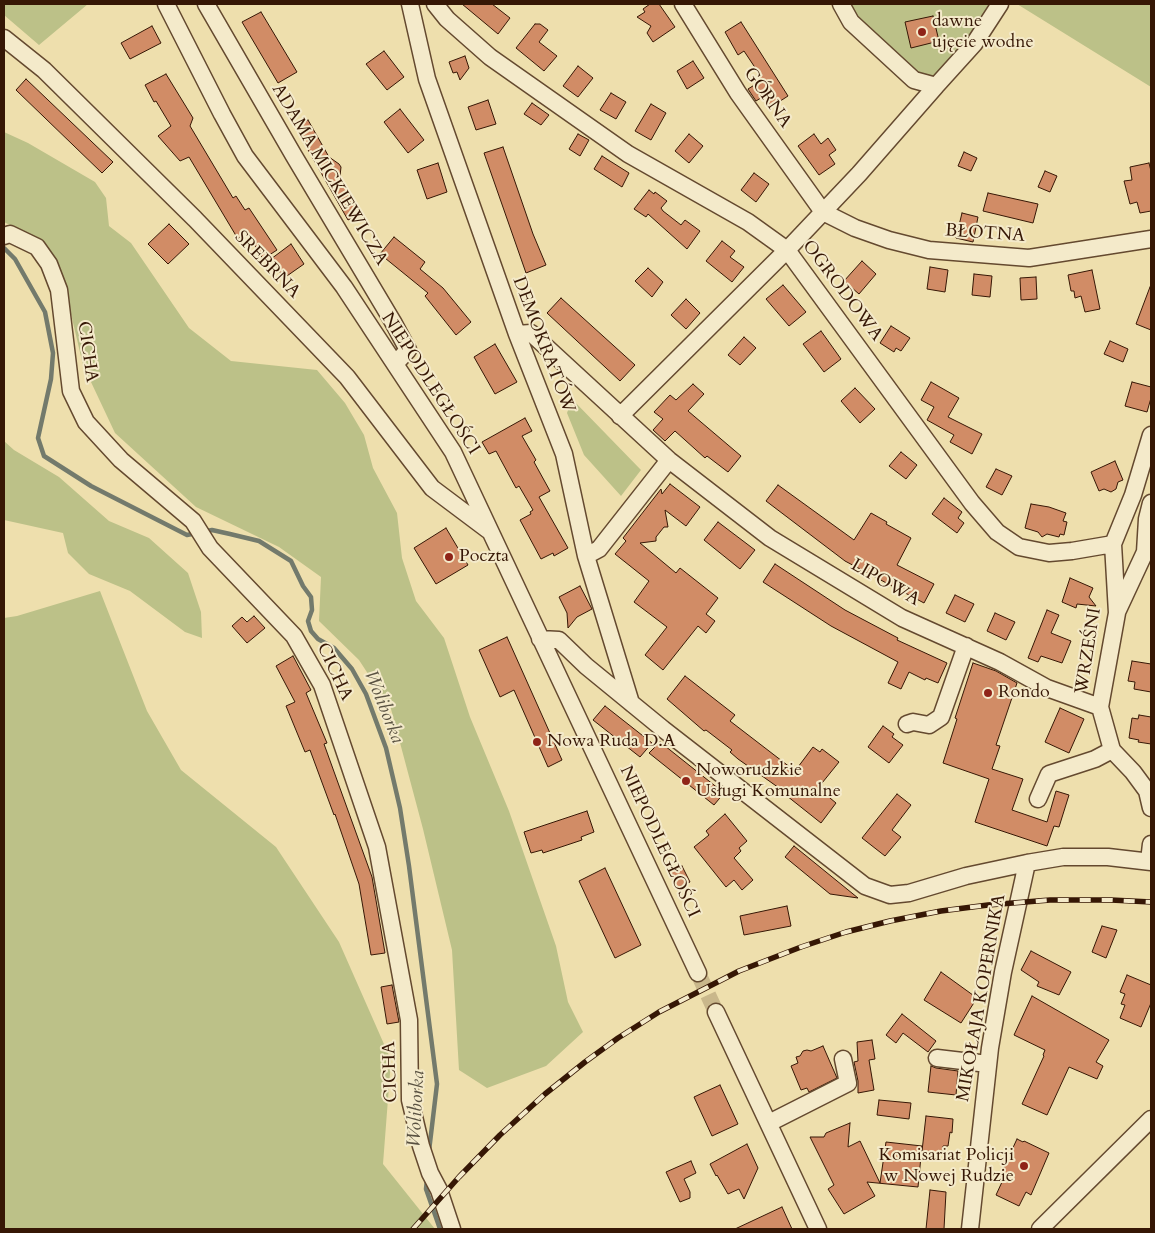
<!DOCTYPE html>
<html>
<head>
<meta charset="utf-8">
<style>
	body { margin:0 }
	#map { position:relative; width:1155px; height:1233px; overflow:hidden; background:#eedfad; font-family:Cardo,serif }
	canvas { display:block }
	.frame { position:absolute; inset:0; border:5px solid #361705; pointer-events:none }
</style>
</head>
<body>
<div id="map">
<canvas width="1155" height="1233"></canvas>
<div class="frame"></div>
</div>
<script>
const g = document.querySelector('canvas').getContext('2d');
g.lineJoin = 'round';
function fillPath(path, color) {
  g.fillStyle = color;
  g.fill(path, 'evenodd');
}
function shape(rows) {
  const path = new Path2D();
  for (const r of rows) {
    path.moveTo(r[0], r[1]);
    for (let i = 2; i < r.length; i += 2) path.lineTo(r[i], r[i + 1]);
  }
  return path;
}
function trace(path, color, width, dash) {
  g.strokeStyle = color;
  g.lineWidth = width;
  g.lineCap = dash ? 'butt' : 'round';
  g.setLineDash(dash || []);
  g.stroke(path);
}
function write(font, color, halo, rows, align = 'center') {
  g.font = font + ' Cardo,serif';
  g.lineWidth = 4;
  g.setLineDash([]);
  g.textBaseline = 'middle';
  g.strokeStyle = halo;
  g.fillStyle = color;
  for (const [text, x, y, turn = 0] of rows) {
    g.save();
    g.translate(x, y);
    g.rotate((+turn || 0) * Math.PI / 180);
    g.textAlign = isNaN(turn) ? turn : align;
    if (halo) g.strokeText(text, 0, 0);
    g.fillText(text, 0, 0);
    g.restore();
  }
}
fillPath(shape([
	[4,4,88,4,39,45,4,15],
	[844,4,994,4,935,82,916,76],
	[1017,4,1151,4,1151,87],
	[4,132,28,143,95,182,106,198,109,226,131,243,189,328,231,361,317,370,345,403,364,435,373,468,397,513,402,558,416,601,444,638,470,717,509,811,556,946,568,1002,583,1032,546,1066,487,1088,459,1070,452,950,423,829,391,709,359,660,319,621,321,577,279,547,196,507,115,433,83,365,67,297,37,239,4,222],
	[572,399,641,470,621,496,584,455,567,413],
	[4,441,14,450,59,477,109,521,149,538,188,573,201,612,202,638,185,632,130,591,89,574,68,553,63,533,4,520],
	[100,591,147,711,181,770,276,847,339,942,391,1060,383,1164,435,1229,4,1229,4,618,17,616]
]), '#bcc188');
trace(shape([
	[4,248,15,259,45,312,53,353,51,379,38,438,44,456,91,486,187,535,212,530,230,534,259,541,291,561,303,586,311,597,312,610,308,621,311,631,318,639,334,648,352,669,366,694,386,748,400,808,409,866,437,1084,429,1151],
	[427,1179,426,1189,440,1229]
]), '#737a6c', 4.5);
const building = shape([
	[462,4,492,4,510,18,498,34,462,4],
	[650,4,659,4,675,27,653,42,647,33,651,26,637,17,645,12,643,9,650,4],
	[261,12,297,72,278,83,242,22,261,12],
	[933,16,939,41,911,48,905,22,933,16],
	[741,22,788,96,771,107,764,96,756,101,748,89,756,84,753,79,760,75,744,51,738,55,725,32,741,22],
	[535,24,540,24,548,30,539,42,557,56,544,71,516,48,535,24],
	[152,26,161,43,130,59,121,43,152,26],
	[384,51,404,77,387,90,366,64,384,51],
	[465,56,469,68,460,80,457,72,453,73,449,62,465,56],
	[693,61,704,78,687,89,677,71,693,61],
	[578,66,593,78,578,97,563,86,578,66],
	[166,74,193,118,190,126,233,198,236,196,245,210,249,208,277,250,263,259,246,231,238,239,189,157,180,161,158,136,171,126,156,101,154,102,145,85,166,74],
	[26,79,113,162,102,173,16,90,26,79],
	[611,93,626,102,616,119,600,110,611,93],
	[488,100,496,124,476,130,468,107,488,100],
	[532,103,549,115,541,125,524,114,532,103],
	[651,104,666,113,651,140,635,131,651,104],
	[400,109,424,140,408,153,384,122,400,109],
	[308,120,329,157,339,164,341,167,340,176,361,213,348,220,295,127,308,120],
	[578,134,589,140,580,156,569,149,578,134],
	[689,134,703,146,689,163,675,151,689,134],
	[814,134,821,144,828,138,836,150,829,155,835,164,819,175,798,146,814,134],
	[503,147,533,234,546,265,526,273,484,153,503,147],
	[964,152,977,158,971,171,958,166,964,152],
	[602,156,629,173,622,187,594,169,602,156],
	[438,163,447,192,427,199,417,170,438,163],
	[1149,163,1151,171,1151,211,1140,213,1137,202,1130,204,1124,181,1132,180,1130,167,1149,163],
	[1045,171,1057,176,1050,192,1038,187,1045,171],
	[754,173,769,184,756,202,741,190,754,173],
	[649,190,654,194,655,192,667,201,661,208,663,211,681,225,685,220,700,231,687,249,648,214,646,217,634,209,649,190],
	[988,193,1038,204,1033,223,983,211,988,193],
	[962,213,978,217,973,242,956,238,962,213],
	[169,224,189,244,168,264,148,244,169,224],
	[394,237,425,262,420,269,443,288,471,322,456,335,425,296,428,293,380,254,394,237],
	[722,241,735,251,730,257,744,267,732,282,706,261,722,241],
	[291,244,304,264,284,278,271,259,291,244],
	[862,261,876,274,859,294,844,281,862,261],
	[930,267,948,270,945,292,927,289,930,267],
	[648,268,663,282,652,297,635,281,648,268],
	[1092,270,1100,309,1085,312,1081,296,1075,298,1074,291,1071,291,1068,275,1092,270],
	[974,274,992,276,990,297,972,295,974,274],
	[1036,277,1037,299,1021,300,1020,278,1036,277],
	[783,285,806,312,789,326,766,299,783,285],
	[1150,287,1151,287,1151,330,1136,324,1150,287],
	[561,298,635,365,620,381,547,313,561,298],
	[686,299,700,313,686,329,671,315,686,299],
	[891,326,910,338,901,351,896,348,894,352,880,343,891,326],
	[821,331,841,359,824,372,803,344,821,331],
	[744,337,756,348,740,365,728,355,744,337],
	[1110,341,1128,349,1123,362,1104,354,1110,341],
	[495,344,517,382,495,394,474,357,495,344],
	[931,382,959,398,948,417,982,434,972,454,950,442,954,435,927,420,934,407,921,400,931,382],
	[1132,382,1151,387,1151,398,1147,412,1125,406,1132,382],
	[693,384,704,394,688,411,741,456,728,472,707,456,705,458,675,431,665,441,653,430,663,419,654,412,670,395,676,400,693,384],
	[855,388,875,409,860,423,841,401,855,388],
	[525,418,532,431,522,436,536,460,534,462,550,491,539,497,568,548,554,556,553,553,541,559,520,520,531,514,530,512,533,510,519,486,516,488,496,451,489,454,482,442,525,418],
	[901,452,917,465,906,479,889,466,901,452],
	[1115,461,1123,480,1118,482,1116,489,1111,492,1104,489,1099,491,1091,472,1115,461],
	[996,469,1012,476,1002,495,986,487,996,469],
	[670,484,700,507,686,526,665,510,668,527,664,527,656,537,656,541,640,543,676,573,680,568,718,598,706,614,715,621,706,633,698,626,663,670,645,655,667,627,634,602,649,581,615,554,626,541,623,538,661,489,662,494,670,484],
	[778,485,854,540,871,513,887,522,886,524,911,538,897,565,934,584,924,603,845,561,766,501,778,485],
	[944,498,962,512,958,518,964,523,957,533,932,514,944,498],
	[1031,504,1049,507,1066,513,1063,521,1067,522,1064,535,1060,534,1059,537,1047,534,1042,537,1038,532,1025,528,1031,504],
	[718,522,755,550,740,569,704,540,718,522],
	[446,528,468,565,436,584,414,548,446,528],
	[775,564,845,610,898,638,897,640,947,663,938,683,926,678,925,680,909,672,901,689,888,683,898,662,831,626,763,582,775,564],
	[1070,578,1093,588,1089,597,1096,606,1077,604,1076,608,1062,602,1070,578],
	[580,586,592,609,577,617,568,628,567,613,559,597,580,586],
	[955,595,974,604,965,622,946,613,955,595],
	[1047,610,1059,615,1051,633,1071,641,1062,663,1041,656,1038,662,1028,658,1047,610],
	[995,613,1015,622,1006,640,987,631,995,613],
	[254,616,265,628,247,643,232,626,242,617,247,622,254,616],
	[507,637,562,760,548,767,514,690,500,697,479,650,507,637],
	[293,656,311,690,306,693,327,743,324,744,372,877,385,953,371,955,359,884,335,814,334,815,310,750,305,752,286,706,295,702,276,666,293,656],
	[1132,661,1151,664,1151,692,1134,689,1135,682,1128,681,1132,661],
	[973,663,996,671,1017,683,996,745,1000,746,992,769,1023,779,1012,810,1047,822,1056,791,1069,795,1059,827,1054,826,1047,846,975,822,989,779,943,763,957,719,955,718,973,663],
	[685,676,735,715,730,721,795,771,813,747,820,752,822,749,839,762,818,788,836,803,821,823,787,796,789,795,738,759,730,752,732,750,706,730,704,731,667,699,685,676],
	[605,706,652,743,640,757,593,720,605,706],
	[1060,708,1084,719,1069,753,1045,742,1060,708],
	[1139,715,1151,717,1151,744,1138,742,1139,740,1129,738,1132,718,1138,719,1139,715],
	[883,726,894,734,892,737,903,745,889,763,868,747,883,726],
	[660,742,724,793,714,805,649,753,660,742],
	[897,794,911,805,892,830,901,837,885,856,862,838,897,794],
	[587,811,594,832,581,837,582,840,543,853,542,850,531,853,524,832,587,811],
	[725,814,747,841,739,848,741,851,734,858,753,880,742,890,734,880,726,887,694,847,709,835,706,831,725,814],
	[794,846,858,898,830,894,785,857,794,846],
	[682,866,690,882,677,888,669,872,682,866],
	[605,868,641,945,615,958,579,881,605,868],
	[787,906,791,926,744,935,740,916,787,906],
	[1102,926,1117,930,1106,958,1092,952,1102,926],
	[1031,951,1071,972,1059,995,1037,986,1039,982,1021,970,1031,951],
	[941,972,977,998,961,1023,924,1000,941,972],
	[1127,975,1151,985,1151,1003,1141,1027,1120,1018,1125,1005,1121,1004,1125,994,1120,992,1127,975],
	[392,985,399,1022,387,1024,381,987,392,985],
	[1032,996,1109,1040,1096,1062,1103,1066,1097,1079,1069,1067,1047,1115,1022,1104,1044,1056,1043,1055,1045,1050,1014,1035,1032,996],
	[902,1014,936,1041,928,1052,903,1033,896,1043,886,1035,902,1014],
	[872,1040,875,1059,869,1060,874,1090,858,1093,858,1081,854,1062,858,1061,857,1042,872,1040],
	[823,1046,837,1078,809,1092,807,1088,801,1090,791,1066,798,1063,796,1057,800,1056,803,1051,807,1050,811,1051,823,1046],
	[931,1066,936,1068,958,1071,956,1095,928,1092,931,1066],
	[720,1085,738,1124,712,1136,694,1097,720,1085],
	[879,1100,911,1103,909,1119,877,1115,879,1100],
	[926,1116,953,1119,952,1133,950,1132,948,1146,943,1146,942,1152,940,1153,922,1151,926,1116],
	[850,1123,848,1147,860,1141,880,1183,886,1142,922,1146,918,1187,867,1182,875,1196,844,1214,828,1189,834,1185,810,1137,824,1137,826,1133,850,1123],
	[1017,1139,1023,1142,1024,1141,1049,1153,1031,1195,1026,1192,1019,1206,996,1195,1002,1182,998,1180,1017,1139],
	[747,1144,758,1168,744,1199,739,1189,728,1194,717,1175,716,1176,710,1164,747,1144],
	[691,1161,696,1173,684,1179,690,1192,690,1198,680,1202,666,1172,691,1161],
	[930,1190,946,1192,944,1229,926,1229,930,1190],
	[782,1207,792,1229,735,1229,782,1207]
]);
fillPath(building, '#d18c66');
trace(building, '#361705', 1);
trace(shape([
	[698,973,716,1012]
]), '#c9b78b', 16, [16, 8]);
const minor = shape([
	[166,4,222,114,245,156,344,287,453,452,698,973],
	[206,4,294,156,393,322,408,350,395,364],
	[410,4,427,79,517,334,564,454,586,556,631,703],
	[435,4,447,19,490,57,628,154,748,222,787,250,972,503,997,532,1019,547,1049,553,1072,551,1113,544],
	[683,4,738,93,823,212,855,228,889,240,929,250,1029,258,1151,239],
	[4,38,44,70,195,219,347,377,432,488,488,530],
	[936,86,974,44,1000,4],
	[4,236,10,234,37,247,49,264,59,290,71,391,86,422,121,460,193,521,210,548,294,636,322,685,377,847,409,1020,410,1100,421,1146,430,1173,439,1190,452,1229],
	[517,334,531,333,669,460,770,538,902,618,1000,662,1047,688,1100,707],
	[620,416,787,250,859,174,936,86,914,80,851,22,841,4],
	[1151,435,1133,495,1113,544,1117,613,1100,707,1112,750,1133,772,1147,791,1151,808],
	[586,556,599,549,669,460],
	[1118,610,1145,552,1147,519,1151,503],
	[540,639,559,640,586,666,663,729,865,886,890,895,909,893,966,876,1027,863,1063,857,1108,857,1151,862],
	[907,724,913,722,929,725,941,717,966,646],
	[1038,799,1049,774,1095,759,1112,750],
	[1149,861,1151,844],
	[716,1012,818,1229],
	[937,1058,988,1064],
	[769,1123,848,1083,843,1059],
	[970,1229,990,1048,1003,972,1027,863],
	[1040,1229,1151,1119]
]);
trace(minor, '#64492f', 19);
trace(minor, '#f4eaca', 16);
const rail = shape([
	[413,1229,459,1177,500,1135,545,1094,585,1062,618,1038,659,1012,739,971,801,947,846,932,890,921,941,911,988,905,1050,900,1111,900,1151,902]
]);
trace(rail, '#361705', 5.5);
trace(rail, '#f4eaca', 4, [11]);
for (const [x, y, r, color] of [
	[922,32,5,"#8f2418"],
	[449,557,5,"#8f2418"],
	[988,693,5,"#8f2418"],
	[537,742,5,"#8f2418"],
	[686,781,5,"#8f2418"],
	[1024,1166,5,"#8f2418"]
]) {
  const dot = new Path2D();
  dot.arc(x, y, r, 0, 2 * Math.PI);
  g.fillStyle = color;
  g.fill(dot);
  trace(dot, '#f4eaca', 2);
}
write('18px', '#361705', '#f4eaca', [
	["dawne",932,22],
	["ujęcie wodne",932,43],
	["Poczta",459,557],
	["Rondo",998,693],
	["Nowa Ruda D.A",547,742],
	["Noworudzkie",696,771],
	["Usługi Komunalne",696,792],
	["Komisariat Policji",1014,1156,"right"],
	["w Nowej Rudzie",1014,1177,"right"]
], 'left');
write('18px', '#361705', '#f4eaca', [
	["GÓRNA",767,98,55],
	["ADAMA MICKIEWICZA",329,175,59],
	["BŁOTNA",985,234,4],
	["SREBRNA",267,265,46],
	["OGRODOWA",842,291,53],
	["DEMOKRATÓW",543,345,69],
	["CICHA",87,352,82],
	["NIEPODLEGŁOŚCI",430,384,57],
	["LIPOWA",885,583,30],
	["WRZEŚNI",1089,651,-81],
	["CICHA",334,672,65],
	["NIEPODLEGŁOŚCI",659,842,65],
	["MIKOŁAJA KOPERNIKA",982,998,-80],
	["CICHA",391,1072,-92]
]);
write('italic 19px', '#595141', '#f4eaca', [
	["Woliborka",383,707,68],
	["Woliborka",417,1109,-87]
]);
</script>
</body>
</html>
